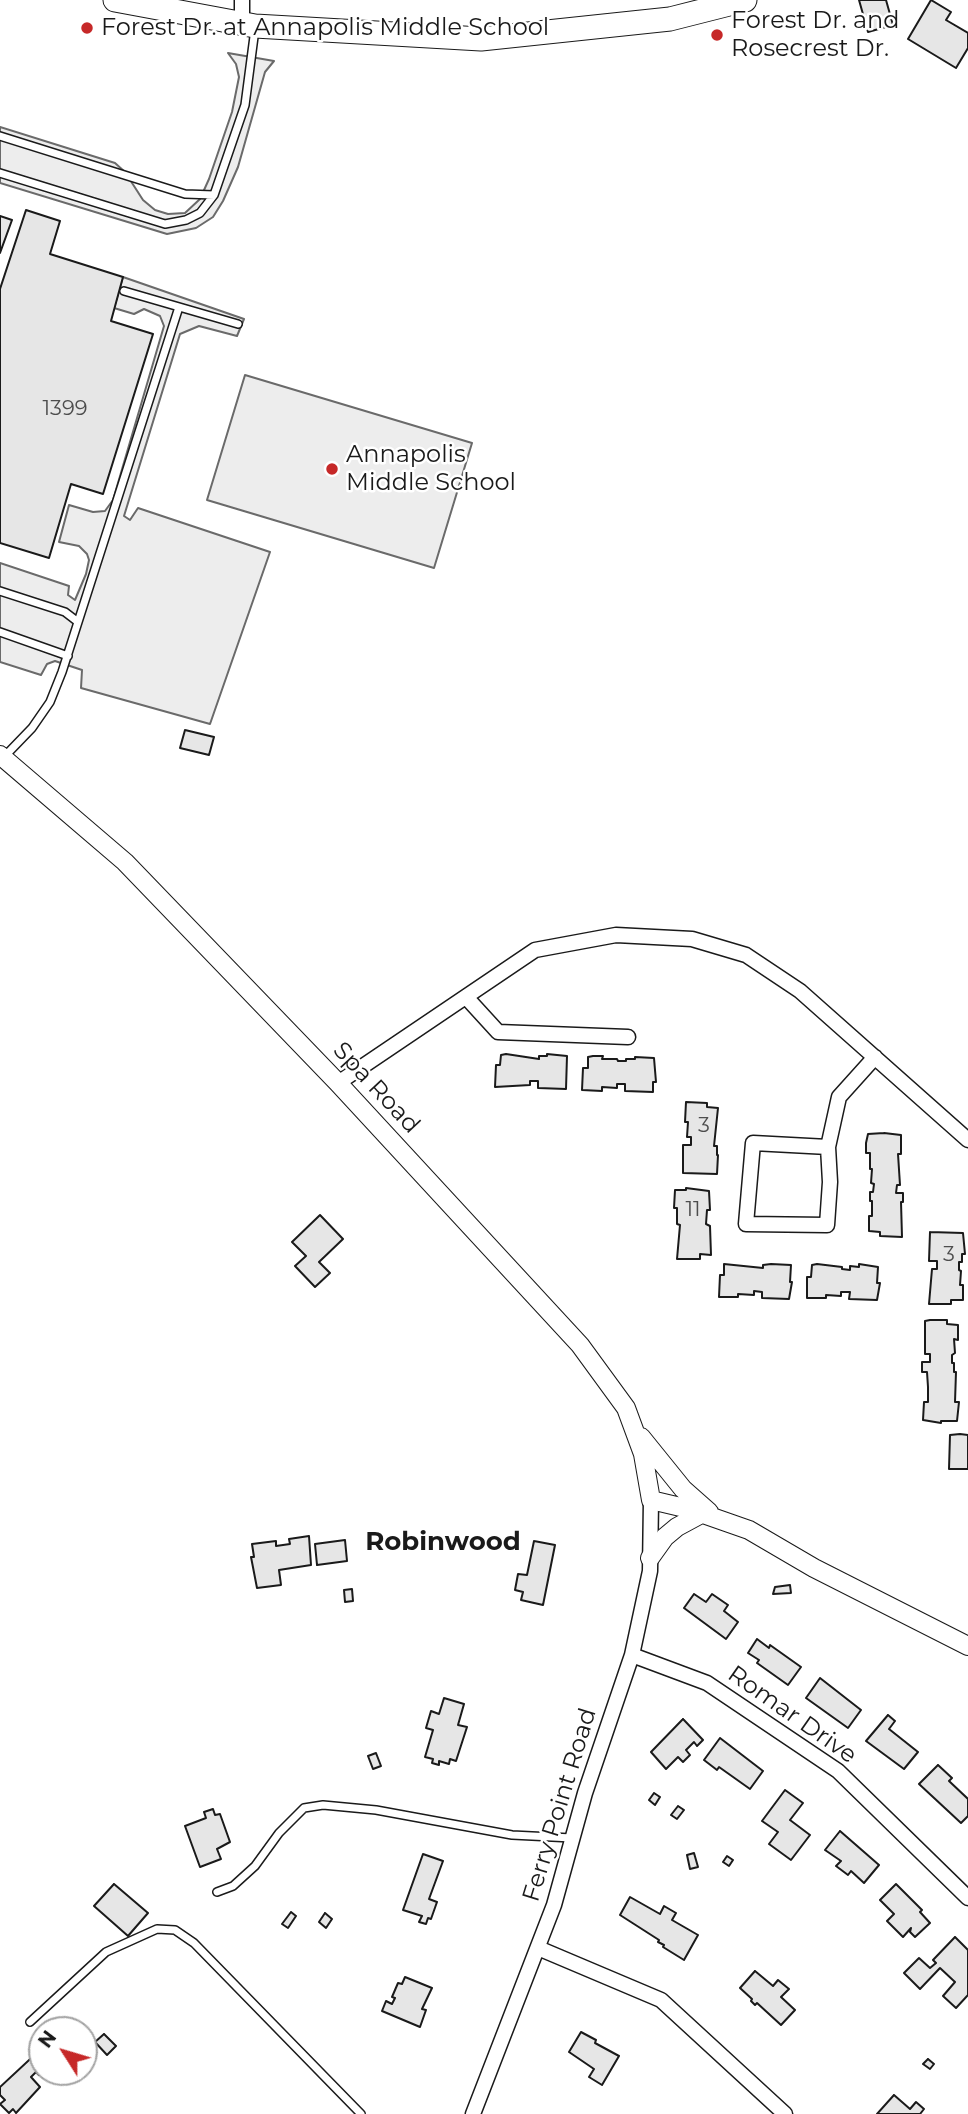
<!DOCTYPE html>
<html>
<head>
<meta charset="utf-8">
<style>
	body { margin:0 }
	#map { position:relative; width:968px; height:2114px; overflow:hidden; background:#fff; font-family:Montserrat,sans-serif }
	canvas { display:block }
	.north { position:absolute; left:28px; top:2016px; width:70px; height:70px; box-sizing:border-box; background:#fff; border:2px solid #a3a3a3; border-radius:50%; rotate:307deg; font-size:19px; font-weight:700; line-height:28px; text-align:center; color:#1a1a1a }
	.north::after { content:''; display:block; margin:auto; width:24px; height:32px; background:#c62828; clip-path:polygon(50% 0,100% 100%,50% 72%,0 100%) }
</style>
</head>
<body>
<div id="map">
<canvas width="968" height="2114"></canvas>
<div class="north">N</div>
</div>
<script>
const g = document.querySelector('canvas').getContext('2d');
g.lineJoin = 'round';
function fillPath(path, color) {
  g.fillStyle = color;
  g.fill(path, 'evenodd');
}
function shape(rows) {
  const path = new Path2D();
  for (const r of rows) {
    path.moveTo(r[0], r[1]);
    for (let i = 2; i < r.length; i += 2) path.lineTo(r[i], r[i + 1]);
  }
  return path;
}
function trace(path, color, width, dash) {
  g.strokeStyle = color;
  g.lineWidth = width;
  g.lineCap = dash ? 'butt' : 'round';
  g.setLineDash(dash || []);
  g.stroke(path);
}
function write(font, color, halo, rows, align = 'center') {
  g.font = font + ' Montserrat,sans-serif';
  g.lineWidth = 5;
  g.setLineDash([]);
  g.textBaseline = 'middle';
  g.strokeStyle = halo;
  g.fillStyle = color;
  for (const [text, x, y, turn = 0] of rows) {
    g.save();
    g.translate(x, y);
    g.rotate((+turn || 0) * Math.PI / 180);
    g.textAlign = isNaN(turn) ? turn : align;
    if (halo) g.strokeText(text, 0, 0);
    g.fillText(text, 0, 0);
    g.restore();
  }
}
const built = shape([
	[228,53,274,61,265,72,238,167,223,201,213,217,196,228,167,234,0,183,0,127,115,163,125,172,143,200,155,210,168,214,185,213,200,199,209,179,232,112,239,77,236,64,228,53],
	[123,277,244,319,237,336,199,326,180,334,124,516,130,520,138,508,270,552,210,724,81,688,82,670,55,661,47,664,41,675,0,662,0,563,69,586,68,595,75,600,86,574,89,560,87,554,79,546,59,542,69,505,93,512,105,511,113,500,164,326,160,316,144,309,134,314,114,308,123,277],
	[245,375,472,443,434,568,207,500,245,375]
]);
fillPath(built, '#ededed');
trace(built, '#6a6a6a', 2);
const building = shape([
	[859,0,886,0,893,25,868,32,859,0],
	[931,0,951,12,946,20,968,33,968,48,956,68,908,39,931,0],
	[26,210,60,221,50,254,123,277,111,321,153,334,103,494,71,484,49,558,0,543,0,289,26,210],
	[0,216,12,220,0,253,0,216],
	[185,730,214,737,209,755,180,748,185,730],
	[506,1054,539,1059,539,1056,547,1056,547,1054,567,1056,566,1089,538,1088,538,1081,530,1081,530,1085,495,1087,496,1065,500,1065,501,1055,506,1054],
	[593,1056,603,1056,602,1059,617,1059,618,1061,626,1061,626,1059,635,1059,635,1057,654,1058,656,1082,653,1082,653,1092,625,1091,625,1084,617,1084,617,1088,602,1087,602,1091,582,1090,583,1068,588,1068,588,1057,593,1056],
	[686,1102,707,1103,707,1107,718,1108,714,1146,717,1146,717,1155,718,1155,717,1174,683,1173,683,1145,691,1145,691,1137,687,1137,688,1122,685,1122,686,1102],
	[884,1133,901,1135,901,1154,898,1154,900,1185,897,1185,896,1193,903,1193,903,1202,901,1202,902,1237,880,1236,880,1232,869,1231,869,1216,872,1216,872,1201,870,1201,870,1192,873,1192,874,1184,871,1183,872,1169,870,1169,870,1153,866,1153,866,1143,868,1134,884,1133],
	[686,1188,709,1191,710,1210,707,1210,706,1224,710,1226,711,1255,700,1254,700,1259,677,1259,680,1225,677,1224,677,1208,674,1208,675,1190,686,1190,686,1188],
	[320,1215,343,1239,319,1262,330,1273,315,1287,295,1266,306,1256,292,1242,320,1215],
	[930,1232,963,1233,965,1254,962,1254,962,1262,959,1262,959,1270,961,1271,960,1285,963,1285,963,1300,951,1300,951,1304,929,1304,932,1269,937,1269,937,1261,929,1261,930,1232],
	[724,1264,763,1268,763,1265,771,1264,791,1265,790,1282,792,1282,789,1299,762,1298,762,1292,754,1291,754,1295,738,1294,738,1297,719,1297,720,1275,724,1275,724,1264],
	[817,1264,842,1267,842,1269,850,1270,850,1266,859,1267,859,1264,878,1267,877,1283,880,1283,877,1300,849,1299,850,1292,841,1292,841,1296,826,1295,826,1298,807,1298,807,1277,811,1277,812,1265,817,1264],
	[930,1320,947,1320,947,1324,958,1325,958,1340,954,1339,955,1353,952,1355,952,1363,954,1363,954,1372,956,1372,955,1402,959,1402,957,1421,941,1421,941,1423,923,1420,924,1402,928,1402,928,1387,927,1372,922,1372,922,1362,930,1362,930,1354,925,1354,925,1321,930,1320],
	[960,1434,968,1435,968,1469,949,1469,950,1435,960,1434],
	[309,1536,311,1565,279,1570,281,1585,257,1588,251,1557,254,1557,252,1544,276,1541,276,1546,290,1544,289,1539,309,1536],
	[345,1540,347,1561,317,1565,315,1544,345,1540],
	[534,1541,555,1545,543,1605,521,1600,523,1592,515,1590,518,1574,527,1575,534,1541],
	[790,1585,791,1593,773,1594,775,1587,790,1585],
	[352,1589,353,1601,345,1602,344,1590,352,1589],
	[694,1594,706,1602,712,1594,728,1605,724,1611,738,1622,726,1639,684,1608,694,1594],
	[757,1639,769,1648,770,1645,801,1667,788,1685,757,1663,759,1660,748,1653,757,1639],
	[820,1678,861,1710,848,1728,806,1698,820,1678],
	[444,1698,464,1704,458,1725,467,1727,456,1761,450,1759,449,1764,439,1761,439,1765,432,1763,433,1759,425,1757,433,1730,426,1728,431,1711,439,1714,444,1698],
	[888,1715,895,1721,889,1729,918,1752,904,1769,866,1741,888,1715],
	[683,1719,703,1740,697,1746,694,1742,686,1750,690,1755,683,1762,678,1757,666,1769,651,1752,683,1719],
	[720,1738,763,1771,750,1789,719,1767,717,1770,704,1760,720,1738],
	[376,1753,381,1766,373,1769,368,1756,376,1753],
	[938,1765,952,1778,949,1781,968,1799,968,1816,961,1823,919,1784,938,1765],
	[785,1790,803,1803,790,1820,810,1835,791,1860,769,1844,778,1832,762,1821,785,1790],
	[654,1793,660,1797,655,1805,649,1800,654,1793],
	[678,1806,684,1810,677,1819,671,1815,678,1806],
	[213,1809,215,1815,220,1814,230,1842,217,1849,221,1859,200,1867,185,1826,206,1818,204,1812,213,1809],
	[840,1831,879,1865,864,1883,851,1871,848,1875,836,1866,841,1861,825,1850,840,1831],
	[694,1853,698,1867,690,1869,687,1855,694,1853],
	[423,1854,443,1861,429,1899,437,1902,431,1919,428,1918,426,1924,419,1922,422,1916,403,1910,423,1854],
	[727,1856,733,1860,729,1866,723,1862,727,1856],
	[114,1884,148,1913,128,1936,94,1906,114,1884],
	[896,1884,922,1910,920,1912,930,1923,915,1937,910,1932,911,1928,903,1937,887,1921,894,1914,880,1900,896,1884],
	[630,1897,660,1914,664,1906,676,1913,672,1920,698,1935,684,1960,663,1947,664,1945,658,1942,659,1940,620,1915,630,1897],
	[291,1912,296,1916,288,1928,282,1924,291,1912],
	[325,1913,332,1919,326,1928,319,1922,325,1913],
	[955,1937,968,1950,968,1995,956,2008,943,1996,955,1982,940,1968,920,1989,904,1973,919,1958,930,1968,936,1963,933,1960,955,1937],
	[755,1971,773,1986,778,1980,789,1989,781,1997,795,2010,781,2025,757,2003,755,2005,751,2001,752,1999,740,1988,755,1971],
	[405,1977,432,1988,422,2009,426,2010,420,2027,382,2011,386,2001,392,2004,395,1998,392,1997,398,1983,402,1984,405,1977],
	[581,2032,596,2040,595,2043,619,2056,602,2085,589,2077,594,2069,569,2052,581,2032],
	[104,2034,116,2046,107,2055,95,2042,104,2034],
	[42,2048,42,2072,39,2075,36,2072,31,2077,40,2087,16,2113,13,2109,9,2113,0,2104,5,2100,0,2095,0,2087,42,2048],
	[928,2059,934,2064,930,2069,923,2064,928,2059],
	[894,2095,910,2109,916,2102,924,2109,920,2114,877,2114,894,2095]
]);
fillPath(building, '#e6e6e6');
trace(building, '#1a1a1a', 2);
const service = shape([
	[0,136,185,194,214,195],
	[0,173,165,224,186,220,200,213,214,195,245,105,255,29],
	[124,291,238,324],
	[0,591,65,612,78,622],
	[0,632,68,656],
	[4,757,32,728,50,702,62,672,179,307],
	[217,1892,233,1886,255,1866,279,1833,304,1808,323,1805,376,1810,512,1835,572,1838],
	[30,2022,106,1952,157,1929,175,1930,194,1943,361,2114]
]);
const minor = shape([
	[242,0,242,23],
	[466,997,498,1032,628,1037],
	[338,1083,535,950,616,935,692,939,746,955,800,991,968,1140],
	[828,1147,830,1182,827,1225,746,1224,753,1143,828,1147,839,1097,875,1057],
	[632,1655,707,1683,838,1771,968,1898],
	[538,1948,661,2000,785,2114],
	[473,2114,554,1905,585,1793,632,1655,650,1571,651,1500]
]);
const tertiary = shape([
	[0,755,125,862,338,1083,580,1345,626,1408,643,1454,651,1500,689,1509,749,1530,814,1568,968,1646],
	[641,1437,683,1489,709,1512],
	[650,1558,665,1537,677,1527,703,1513]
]);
const primary = shape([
	[115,0,255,26,481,39,670,19,745,0]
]);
trace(service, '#1a1a1a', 10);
trace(minor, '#1a1a1a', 17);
trace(tertiary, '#1a1a1a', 20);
trace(primary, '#1a1a1a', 25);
trace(service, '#fff', 7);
trace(minor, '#fff', 14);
trace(tertiary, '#fff', 18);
trace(primary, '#fff', 23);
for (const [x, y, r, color] of [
	[87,28,7,"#c62828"],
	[717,35,7,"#c62828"],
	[332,469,7,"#c62828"]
]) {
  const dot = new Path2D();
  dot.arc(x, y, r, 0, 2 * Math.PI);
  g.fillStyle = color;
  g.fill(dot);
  trace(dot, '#fff', 2.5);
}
write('21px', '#4d4d4d', null, [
	["1399",65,409],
	["3",704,1126],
	["11",693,1210],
	["3",949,1255]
]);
write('24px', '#1a1a1a', '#fff', [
	["Forest Dr. and",731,21],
	["Rosecrest Dr.",731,49],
	["Forest Dr. at Annapolis Middle School",101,28],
	["Annapolis",346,455],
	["Middle School",346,483]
], 'left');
write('24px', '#1a1a1a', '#fff', [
	["Spa Road",376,1088,47],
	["Romar Drive",792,1715,35],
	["Ferry Point Road",560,1805,-73]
]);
write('bold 26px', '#1a1a1a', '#fff', [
	["Robinwood",443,1542]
]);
</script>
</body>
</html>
